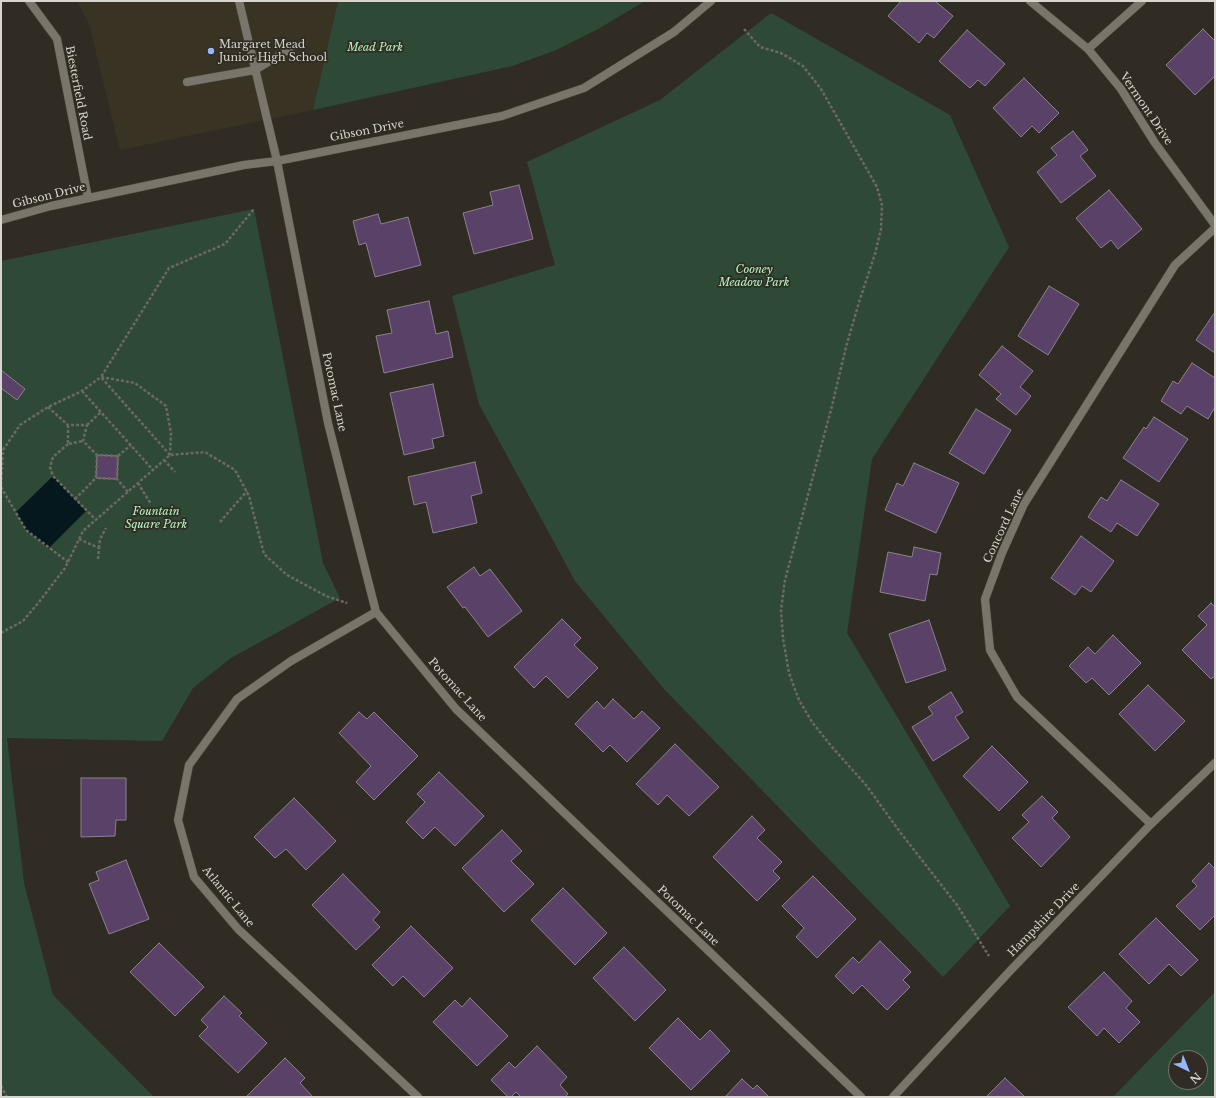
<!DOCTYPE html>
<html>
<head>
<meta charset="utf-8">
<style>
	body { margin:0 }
	#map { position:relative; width:1216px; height:1098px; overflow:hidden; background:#302c23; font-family:"Libre Baskerville",serif }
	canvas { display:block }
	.frame { position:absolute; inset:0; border:2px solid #d7d5ce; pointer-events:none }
	.north { position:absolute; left:1168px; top:1050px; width:40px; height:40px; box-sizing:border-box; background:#302c23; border:1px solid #737067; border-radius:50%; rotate:137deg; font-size:11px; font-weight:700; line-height:16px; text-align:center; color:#d7d5ce }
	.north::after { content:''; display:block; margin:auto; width:14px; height:18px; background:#99b5fd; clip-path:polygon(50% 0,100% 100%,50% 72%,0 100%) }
</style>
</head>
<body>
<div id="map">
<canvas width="1216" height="1098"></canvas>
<div class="frame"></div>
<div class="north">N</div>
</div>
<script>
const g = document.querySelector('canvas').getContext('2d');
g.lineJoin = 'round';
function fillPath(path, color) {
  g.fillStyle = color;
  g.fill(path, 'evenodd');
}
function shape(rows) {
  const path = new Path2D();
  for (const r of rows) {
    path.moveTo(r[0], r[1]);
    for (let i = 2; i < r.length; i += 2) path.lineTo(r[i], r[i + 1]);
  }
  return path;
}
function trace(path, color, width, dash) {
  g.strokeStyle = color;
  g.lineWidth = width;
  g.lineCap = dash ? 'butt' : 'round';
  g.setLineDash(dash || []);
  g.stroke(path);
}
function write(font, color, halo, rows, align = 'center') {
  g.font = font + ' "Libre Baskerville",serif';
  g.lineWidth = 3.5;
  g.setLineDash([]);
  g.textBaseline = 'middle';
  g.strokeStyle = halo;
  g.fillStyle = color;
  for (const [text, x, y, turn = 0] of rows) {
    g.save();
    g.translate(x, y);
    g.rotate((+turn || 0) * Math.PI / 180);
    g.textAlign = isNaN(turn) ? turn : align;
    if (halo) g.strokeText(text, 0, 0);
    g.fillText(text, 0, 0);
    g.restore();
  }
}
fillPath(shape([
	[77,1,338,1,313,110,120,150,89,24]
]), '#393323');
fillPath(shape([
	[338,1,645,1,598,29,554,51,512,66,313,110],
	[771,13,950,115,1009,247,872,459,847,633,1010,906,943,977,664,689,575,581,479,404,452,296,555,265,527,162,660,100],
	[254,209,323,563,340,598,231,658,193,688,162,741,7,738,24,883,53,995,154,1097,1,1097,1,261],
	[1215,992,1215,1097,1113,1097],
	[1176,1058,1200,1058,1200,1082,1176,1082]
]), '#2e4a36');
fillPath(shape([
	[53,476,86,511,49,548,26,530,16,512]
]), '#05181d');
const building = shape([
	[901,1,935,1,953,16,934,38,927,33,919,43,888,16,901,1],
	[1203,29,1215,41,1215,76,1195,95,1166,65,1203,29],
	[967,30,1005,64,985,86,978,80,970,88,939,61,967,30],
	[1024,78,1059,113,1039,133,1032,126,1021,137,993,108,1024,78],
	[1073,131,1088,150,1080,156,1096,176,1061,203,1037,172,1057,155,1051,148,1073,131],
	[519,185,533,239,474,254,463,213,493,205,490,192,519,185],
	[1109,190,1142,229,1118,249,1111,240,1101,248,1076,218,1109,190],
	[378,214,381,224,408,217,421,265,375,277,366,243,359,245,353,221,378,214],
	[1049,286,1079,304,1048,355,1018,336,1049,286],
	[429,301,436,334,448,331,453,357,384,373,376,336,392,333,387,310,429,301],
	[1215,312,1215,353,1196,340,1215,312],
	[1002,346,1033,371,1020,387,1031,396,1016,415,996,399,1001,394,979,375,1002,346],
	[1192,363,1215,378,1215,407,1208,419,1187,406,1181,414,1161,401,1173,381,1178,384,1192,363],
	[1,370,25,389,17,400,1,388,1,370],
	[433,384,444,436,432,439,434,448,404,455,390,393,433,384],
	[976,409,1011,430,984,474,949,453,976,409],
	[1154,417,1188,439,1159,482,1123,458,1144,427,1146,429,1154,417],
	[97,455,118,456,117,479,96,478,97,455],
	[475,462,482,493,471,496,477,523,433,533,426,502,414,505,408,477,475,462],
	[914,463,959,483,936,533,885,510,897,483,903,486,914,463],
	[1121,480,1159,504,1137,536,1117,523,1111,532,1088,517,1101,497,1107,501,1121,480],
	[1081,536,1114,561,1091,592,1082,586,1075,595,1051,578,1081,536],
	[914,547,941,553,937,575,930,574,925,601,880,592,888,552,912,557,914,547],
	[474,567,480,576,490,569,522,611,488,637,465,607,463,608,447,587,474,567],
	[1211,603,1215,607,1215,676,1211,679,1182,650,1207,625,1198,616,1211,603],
	[562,619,581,638,574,645,598,668,568,698,546,676,534,688,514,667,562,619],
	[929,620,946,670,906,683,889,634,929,620],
	[1113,635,1141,663,1109,695,1092,678,1086,683,1069,666,1088,647,1095,654,1113,635],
	[1148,685,1185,721,1155,751,1119,714,1148,685],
	[951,692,963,712,955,717,969,738,933,761,912,727,933,714,928,707,951,692],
	[613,699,634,719,642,711,660,728,627,762,610,745,603,752,575,724,597,701,604,709,613,699],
	[359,712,367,719,374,712,418,756,374,800,356,782,371,766,339,733,359,712],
	[675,744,719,787,689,816,667,795,658,805,636,784,675,744],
	[992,746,1028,782,999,811,963,776,992,746],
	[439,772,484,816,455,846,435,827,423,839,406,822,425,802,417,794,439,772],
	[81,778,126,778,126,820,116,820,115,836,81,837,81,778],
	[1042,796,1058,812,1052,818,1070,837,1041,867,1012,838,1029,822,1022,815,1042,796],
	[294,798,336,841,306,870,286,849,275,858,254,837,294,798],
	[752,816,765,830,757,838,782,862,773,871,780,878,757,901,713,857,752,816],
	[502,830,522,851,511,861,534,884,504,912,462,868,502,830],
	[126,860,149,919,109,934,89,884,99,880,96,872,126,860],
	[1209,863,1215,869,1215,915,1200,930,1176,906,1197,886,1192,881,1209,863],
	[343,874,380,912,373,920,380,927,356,950,312,905,343,874],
	[813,876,856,919,817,958,796,937,804,928,782,906,813,876],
	[563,888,607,933,575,965,531,920,563,888],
	[1156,918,1198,960,1181,976,1169,964,1149,984,1119,954,1156,918],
	[411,926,453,968,424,997,403,976,393,986,372,965,411,926],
	[880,941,911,972,903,980,910,987,887,1010,862,985,853,994,835,976,853,957,859,963,880,941],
	[159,943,204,987,175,1016,130,972,159,943],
	[624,947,666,990,635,1021,593,978,624,947],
	[1104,972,1132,1001,1126,1008,1140,1022,1119,1043,1104,1028,1097,1036,1068,1007,1104,972],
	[224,996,242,1013,239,1016,267,1043,238,1073,199,1036,208,1027,201,1020,224,996],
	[470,998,508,1036,477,1066,433,1022,455,1000,462,1007,470,998],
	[678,1018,700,1040,710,1030,730,1051,691,1090,649,1048,678,1018],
	[537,1046,567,1077,560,1085,568,1094,565,1097,521,1097,516,1092,511,1097,508,1097,491,1080,509,1062,515,1068,537,1046],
	[285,1058,305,1078,300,1083,313,1097,248,1097,247,1096,285,1058],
	[1005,1078,1025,1097,986,1097,1005,1078],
	[742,1079,753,1089,757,1085,769,1097,725,1097,742,1079]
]);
fillPath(building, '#594167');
trace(building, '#89828d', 1);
const service = shape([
	[239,1,277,161],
	[187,82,255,70,291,48]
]);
const minor = shape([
	[29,1,57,39,88,198],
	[1030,1,1088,49,1112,78,1121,89,1155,143,1215,225],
	[1088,49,1142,1],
	[277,161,328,423,376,612,456,709,861,1097],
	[1,220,51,206,244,165,277,161,502,116,584,88,674,32,711,1],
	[376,612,291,661,237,699,189,765,178,820,194,877,238,929,418,1097],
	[1151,824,1017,697,990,650,985,599,1002,553,1024,504,1175,265,1215,228],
	[893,1097,1009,972,1151,824,1215,763]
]);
trace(service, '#4a473e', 9);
trace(minor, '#4a473e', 9);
trace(shape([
	[744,29,760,47,781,53,803,66,821,89,877,187,882,205,881,229,875,254,860,299,846,347,832,406,785,580,781,610,783,638,789,673,799,700,812,722,832,747,866,785,900,832,957,905,989,956],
	[82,391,153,470],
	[48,407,68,425,87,425,83,441,97,455,118,456,117,479,128,492],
	[68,425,68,444,83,441],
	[87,425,101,412],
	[68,444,53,457,50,467,53,476,96,520],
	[97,455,96,478,117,479],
	[170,455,101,377,169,268,225,244,254,209],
	[118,456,131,445],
	[164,460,175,472],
	[138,483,151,504],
	[1,485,3,450,20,425,48,407,82,391,101,377,135,383,166,406,171,433,170,455],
	[1,487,26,530,68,562],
	[75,499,96,478],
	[220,522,247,491],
	[79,539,99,548,98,559],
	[99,548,100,539,106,528],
	[1,633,23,621,39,602,65,568,83,531,170,455,205,452,235,470,249,496,264,554,287,575,326,596,347,603],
	[1,1086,7,1097]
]), '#6d6961', 2.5, [3, 2]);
trace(service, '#79756a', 8);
trace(minor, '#79756a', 8);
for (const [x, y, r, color] of [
	[211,51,4,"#99b5fd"]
]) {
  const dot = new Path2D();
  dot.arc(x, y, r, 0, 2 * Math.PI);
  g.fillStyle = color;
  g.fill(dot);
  trace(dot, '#302c23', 1.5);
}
write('11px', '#d7d5ce', '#302c23', [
	["Margaret Mead",219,45],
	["Junior High School",219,58]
], 'left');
write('italic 11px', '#b2f8c5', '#302c23', [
	["Mead Park",375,48],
	["Cooney",754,270],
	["Meadow Park",754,283],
	["Fountain",156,512],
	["Square Park",156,525]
]);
write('11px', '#d7d5ce', '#302c23', [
	["Biesterfield Road",78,93,79],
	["Vermont Drive",1146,109,56],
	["Gibson Drive",367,131,-11],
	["Gibson Drive",49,196,-14],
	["Potomac Lane",334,392,78],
	["Concord Lane",1004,526,-65],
	["Potomac Lane",457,690,48],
	["Atlantic Lane",228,897,51],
	["Potomac Lane",688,916,44],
	["Hampshire Drive",1044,920,-46]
]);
</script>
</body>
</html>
